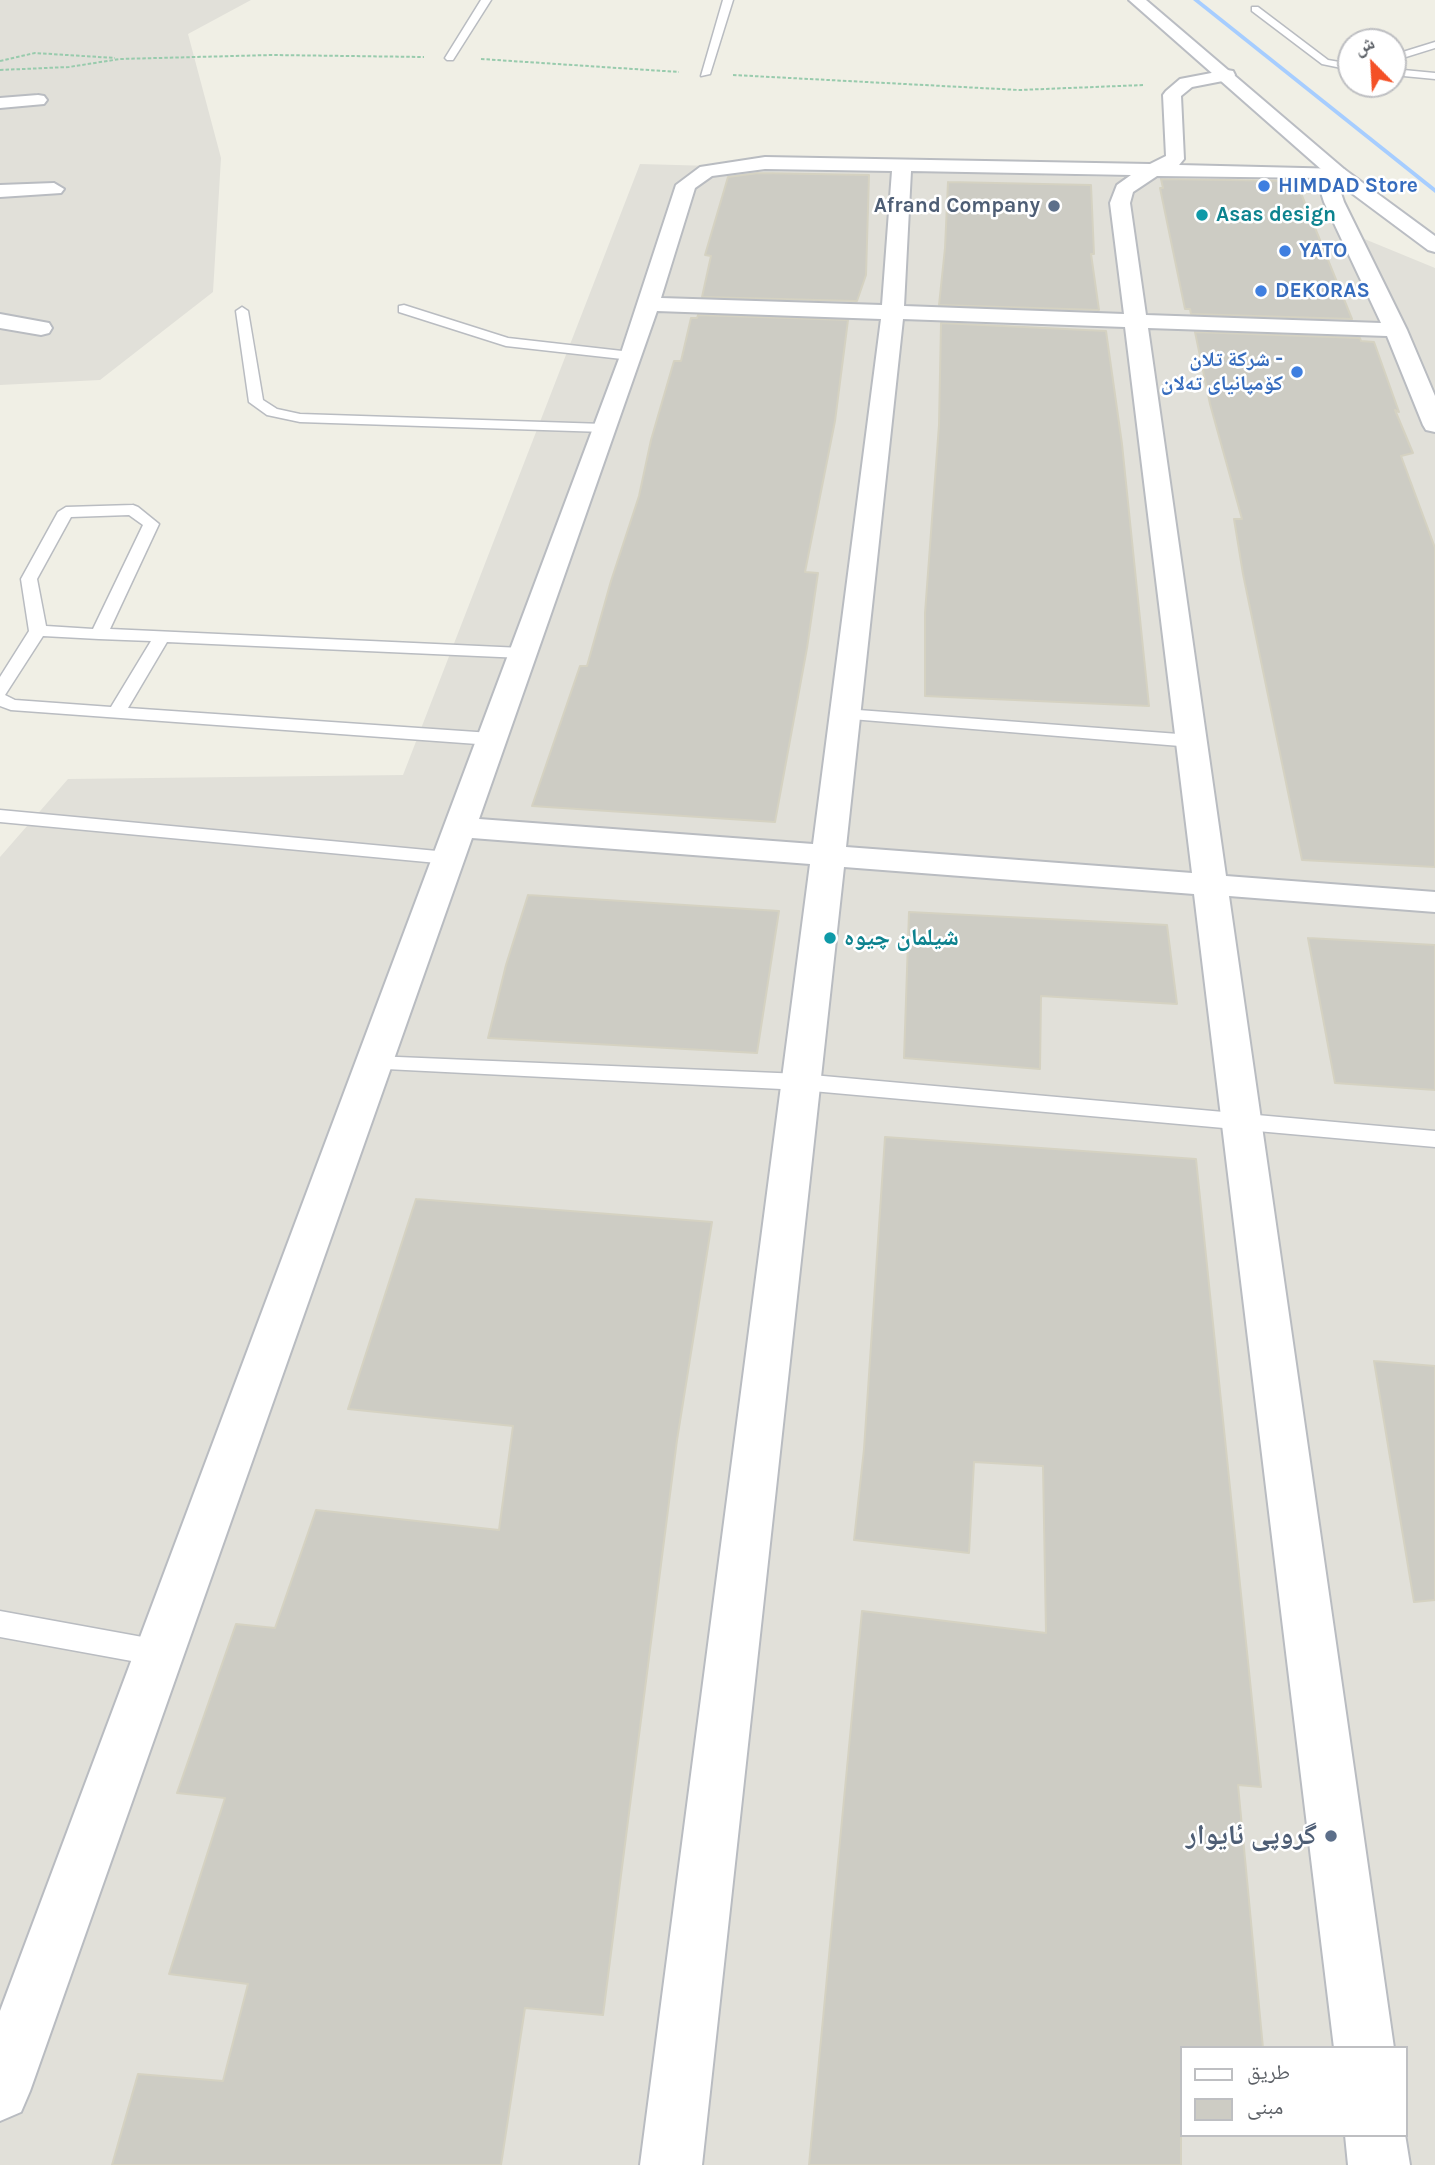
<!DOCTYPE html>
<html>
<head>
<meta charset="utf-8">
<style>
	body { margin:0 }
	#map { position:relative; width:1435px; height:2165px; overflow:hidden; background:#f0efe5; font-family:Karla,"Noto Naskh Arabic",sans-serif }
	canvas { display:block }
	.legend { position:absolute; left:1180px; top:2046px; width:228px; height:91px; box-sizing:border-box; background:#fff; border:2px solid #bebfc2; margin:0; padding:9px 12px; list-style:none; font-size:21px; color:#5c6066 }
	.legend li { display:flex; align-items:center; gap:14px; height:35px }
	.legend b { width:35px; border:2px solid #bebfc2 }
	.north { position:absolute; left:1337px; top:28px; width:70px; height:70px; box-sizing:border-box; background:#fff; border:2px solid #bebfc2; border-radius:50%; rotate:336deg; font-size:19px; font-weight:700; line-height:28px; text-align:center; color:#5c6066 }
	.north::after { content:''; display:block; margin:auto; width:24px; height:32px; background:#f45026; clip-path:polygon(50% 0,100% 100%,50% 72%,0 100%) }
</style>
</head>
<body>
<div id="map">
<canvas width="1435" height="2165"></canvas>
<ul class="legend">
<li><b style="height:9px;background:#fff"></b>طريق</li>
<li><b style="height:19px;background:#cdccc4"></b>مبنى</li>
</ul>
<div class="north">ش</div>
</div>
<script>
const g = document.querySelector('canvas').getContext('2d');
g.lineJoin = 'round';
function fillPath(path, color) {
  g.fillStyle = color;
  g.fill(path, 'evenodd');
}
function shape(rows) {
  const path = new Path2D();
  for (const r of rows) {
    path.moveTo(r[0], r[1]);
    for (let i = 2; i < r.length; i += 2) path.lineTo(r[i], r[i + 1]);
  }
  return path;
}
function trace(path, color, width, dash) {
  g.strokeStyle = color;
  g.lineWidth = width;
  g.lineCap = dash ? 'butt' : 'round';
  g.setLineDash(dash || []);
  g.stroke(path);
}
function write(font, color, halo, rows, align = 'center') {
  g.font = font + ' Karla,"Noto Naskh Arabic",sans-serif';
  g.lineWidth = 5;
  g.setLineDash([]);
  g.textBaseline = 'middle';
  g.strokeStyle = halo;
  g.fillStyle = color;
  for (const [text, x, y, turn = 0] of rows) {
    g.save();
    g.translate(x, y);
    g.rotate((+turn || 0) * Math.PI / 180);
    g.textAlign = isNaN(turn) ? turn : align;
    if (halo) g.strokeText(text, 0, 0);
    g.fillText(text, 0, 0);
    g.restore();
  }
}
fillPath(shape([
	[0,0,251,0,188,34,221,158,213,292,100,380,0,385],
	[640,164,1328,183,1362,238,1435,268,1435,2165,0,2165,0,857,68,779,403,775],
	[1181,2048,1405,2048,1405,2135,1181,2135]
]), '#e1e0d9');
fillPath(shape([
	[1193,0,1199,0,1435,188,1435,193,1193,0]
]), '#a6cdff');
const building = shape([
	[758,173,869,175,866,275,857,301,702,297,711,256,705,255,728,177,758,173],
	[1161,179,1296,181,1352,319,1191,314,1190,309,1185,309,1160,188,1163,188,1161,179],
	[948,182,1091,185,1094,254,1091,254,1099,310,939,305,945,248,948,182],
	[698,315,848,320,835,421,805,572,818,573,807,648,775,822,532,806,580,666,587,666,611,581,639,496,651,440,674,361,681,361,691,318,697,318,698,315],
	[941,323,1106,331,1122,444,1149,706,925,696,925,613,939,425,941,323],
	[1195,332,1360,338,1361,341,1374,342,1399,412,1395,410,1413,453,1401,456,1435,548,1435,867,1302,860,1243,574,1234,519,1242,519,1210,404,1195,332],
	[528,895,779,911,757,1053,488,1038,506,965,528,895],
	[909,912,1167,925,1177,1004,1041,996,1040,1069,904,1058,909,912],
	[1308,938,1435,945,1435,1090,1335,1083,1308,938],
	[885,1137,1196,1159,1261,1787,1238,1785,1263,2048,1181,2048,1181,2165,809,2165,862,1611,1046,1633,1043,1466,974,1462,969,1553,854,1540,864,1449,885,1137],
	[416,1199,712,1222,677,1440,603,2015,525,2008,501,2165,112,2165,138,2074,223,2081,248,1984,169,1974,225,1798,177,1793,236,1624,275,1628,316,1510,499,1530,513,1426,348,1409,416,1199],
	[1374,1361,1435,1366,1435,1600,1414,1602,1374,1361]
]);
fillPath(building, '#cdccc4');
trace(building, '#d5d2c2', 2);
const lane = shape([
	[481,0,491,0,453,60,447,60,445,58,481,0],
	[723,0,733,0,710,74,701,76,723,0],
	[1252,7,1258,7,1328,60,1351,64,1351,70,1322,64,1252,11,1252,7],
	[1435,42,1435,48,1393,61,1393,55,1435,42],
	[1393,69,1435,73,1435,79,1393,75,1393,69],
	[404,305,508,338,631,352,638,356,631,360,506,346,399,312,399,306,404,305],
	[242,307,248,311,263,400,277,409,300,414,604,424,611,428,604,432,300,422,267,415,249,402,236,311,242,307],
	[133,505,138,507,159,524,110,629,522,648,531,653,522,658,167,642,128,708,491,733,500,739,491,745,11,710,0,706,0,677,29,631,21,579,58,512,66,507,133,505],
	[129,515,143,525,93,629,46,626,37,579,71,517,129,515],
	[43,636,99,639,151,641,111,707,15,700,5,695,43,636],
	[845,709,1192,735,1201,741,1192,747,839,718,836,714,839,710,845,709],
	[0,810,448,852,455,854,458,858,455,862,448,864,0,822,0,810],
	[374,1056,801,1074,1435,1131,1435,1147,801,1090,366,1068,363,1063,366,1058,374,1056],
	[0,1611,159,1640,170,1644,174,1653,170,1662,159,1666,0,1637,0,1611]
]);
const street = shape([
	[1227,70,1233,71,1235,75,1233,79,1192,87,1181,96,1184,159,1179,165,1344,169,1347,173,1338,184,1344,202,1407,330,1435,396,1435,432,1426,430,1423,425,1387,336,1148,328,1226,876,1435,892,1435,912,1229,896,1394,2048,1334,2048,1194,894,844,867,702,2165,640,2165,810,864,472,838,30,2091,21,2112,0,2121,0,2011,620,356,676,185,700,167,765,157,1150,164,1166,156,1163,95,1166,91,1180,79,1227,70],
	[765,169,892,171,882,305,661,298,695,188,712,176,765,169],
	[911,171,1131,175,1117,185,1110,203,1124,314,904,306,911,171],
	[1157,176,1322,178,1318,183,1324,202,1381,323,1146,315,1130,203,1133,192,1157,176],
	[657,311,881,319,813,844,479,819,657,311],
	[903,319,1125,327,1192,873,846,847,903,319],
	[38,95,44,96,47,100,44,104,0,108,0,98,38,95],
	[54,183,64,189,61,193,0,197,0,185,54,183],
	[0,314,49,323,52,328,49,333,41,335,0,328,0,314],
	[1345,2135,1405,2134,1410,2165,1348,2165,1345,2135]
]);
const secondary = shape([
	[1129,0,1146,0,1344,169,1435,236,1435,252,1428,250,1330,177,1129,0]
]);
trace(lane, '#b9bcc1', 3);
trace(street, '#b9bcc1', 4);
trace(secondary, '#babdc3', 4);
trace(shape([
	[481,59,679,72],
	[0,61,35,53,115,58],
	[0,70,69,67,120,59,272,55,424,57],
	[733,75,1019,90,1144,85]
]), '#98cbad', 2, [3.5, 2]);
fillPath(lane, '#fff');
fillPath(street, '#fff');
fillPath(secondary, '#fff');
for (const [x, y, r, color] of [
	[1264,186,7,"#3f7fe0"],
	[1054,206,7,"#5c6f8a"],
	[1202,215,7,"#0f9aa8"],
	[1285,251,7,"#3f7fe0"],
	[1261,291,7,"#3f7fe0"],
	[1297,372,7,"#3f7fe0"],
	[830,938,7,"#0f9aa8"],
	[1331,1836,7,"#5c6f8a"]
]) {
  const dot = new Path2D();
  dot.arc(x, y, r, 0, 2 * Math.PI);
  g.fillStyle = color;
  g.fill(dot);
  trace(dot, '#fff', 2.5);
}
write('bold 21px', '#366cbe', '#fff', [
	["HIMDAD Store",1278,186],
	["YATO",1299,251],
	["DEKORAS",1275,291],
	["شركة تلان -",1283,360,"right"],
	["کۆمپانیای تەلان",1283,384,"right"]
], 'left');
write('bold 21px', '#4e5e75', '#fff', [
	["Afrand Company",1040,206]
], 'right');
write('bold 21px', '#0d838f', '#fff', [
	["Asas design",1216,215]
], 'left');
write('bold 24px', '#0d838f', '#fff', [
	["شيلمان چیوه",844,938]
], 'left');
write('bold 28px', '#4e5e75', '#fff', [
	["گروپى ئايوار",1317,1836]
], 'right');
</script>
</body>
</html>
